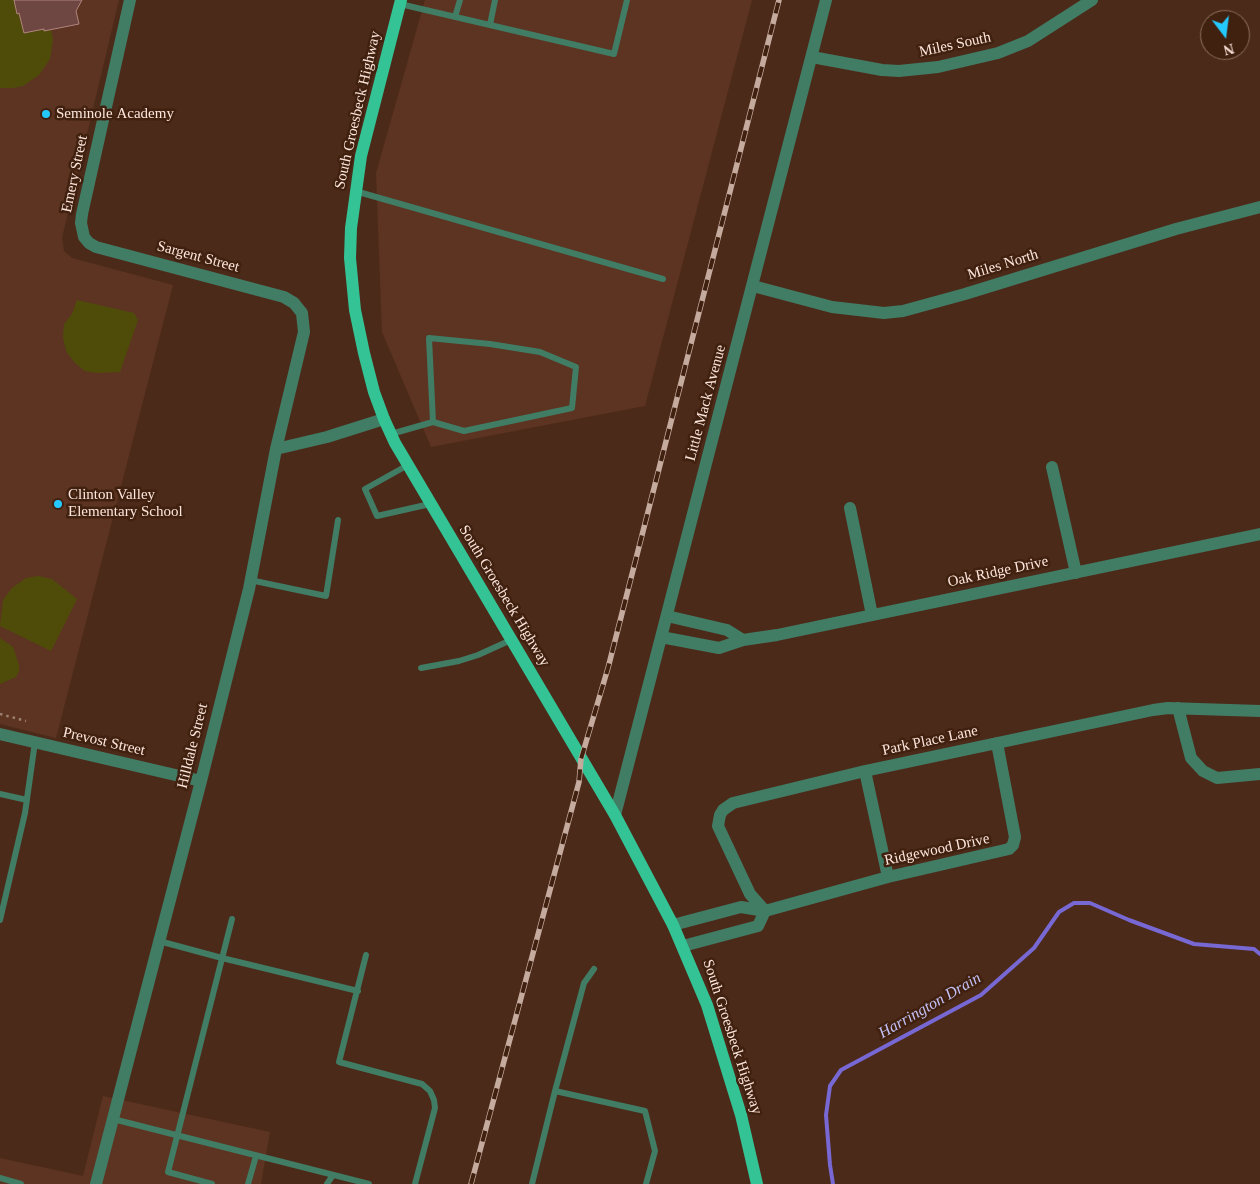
<!DOCTYPE html>
<html>
<head>
<meta charset="utf-8">
<style>
	body { margin:0 }
	#map { position:relative; width:1260px; height:1184px; overflow:hidden; background:#4c2a19; font-family:"Times New Roman",serif }
	canvas { display:block }
	.north { position:absolute; left:1200px; top:10px; width:50px; height:50px; box-sizing:border-box; background:#40200f; border:1px solid #8c6f61; border-radius:50%; rotate:165deg; font-size:14px; font-weight:700; line-height:20px; text-align:center; color:#fde6dc }
	.north::after { content:''; display:block; margin:auto; width:18px; height:22px; background:#24c9fe; clip-path:polygon(50% 0,100% 100%,50% 72%,0 100%) }
</style>
</head>
<body>
<div id="map">
<canvas width="1260" height="1184"></canvas>
<div class="north">N</div>
</div>
<script>
const g = document.querySelector('canvas').getContext('2d');
g.lineJoin = 'round';
function fillPath(path, color) {
  g.fillStyle = color;
  g.fill(path, 'evenodd');
}
function shape(rows) {
  const path = new Path2D();
  for (const r of rows) {
    path.moveTo(r[0], r[1]);
    for (let i = 2; i < r.length; i += 2) path.lineTo(r[i], r[i + 1]);
  }
  return path;
}
function trace(path, color, width, dash) {
  g.strokeStyle = color;
  g.lineWidth = width;
  g.lineCap = dash ? 'butt' : 'round';
  g.setLineDash(dash || []);
  g.stroke(path);
}
function write(font, color, halo, rows, align = 'center') {
  g.font = font + ' "Times New Roman",serif';
  g.lineWidth = 5;
  g.setLineDash([]);
  g.textBaseline = 'middle';
  g.strokeStyle = halo;
  g.fillStyle = color;
  for (const [text, x, y, turn = 0] of rows) {
    g.save();
    g.translate(x, y);
    g.rotate((+turn || 0) * Math.PI / 180);
    g.textAlign = isNaN(turn) ? turn : align;
    if (halo) g.strokeText(text, 0, 0);
    g.fillText(text, 0, 0);
    g.restore();
  }
}
fillPath(shape([
	[0,0,119,0,62,238,64,251,72,258,173,285,56,738,0,724],
	[425,0,752,0,645,406,431,447,382,332,376,173],
	[103,1096,270,1132,261,1184,0,1184,0,1158,83,1176]
]), '#5c3421');
fillPath(shape([
	[0,0,14,0,17,14,19,13,24,33,44,29,45,31,51,30,53,39,50,59,39,75,23,86,13,88,0,88],
	[77,300,134,313,138,320,120,372,97,373,85,371,75,363,66,351,63,337,64,324,72,314],
	[38,576,52,579,77,599,51,651,0,626,3,600,12,588,26,578],
	[0,638,13,647,19,665,19,671,16,677,0,684]
]), '#4f4c0a');
trace(shape([
	[833,1184,830,1165,826,1115,830,1086,841,1070,981,995,1034,948,1059,912,1074,903,1090,903,1129,920,1194,944,1254,949,1260,954]
]), '#7768d4', 4);
const building = shape([
	[14,0,82,0,76,11,79,24,44,31,44,29,24,33,19,13,17,14,14,0]
]);
fillPath(building, '#6f4742');
trace(building, '#b1847e', 1);
trace(shape([
	[0,714,26,721]
]), '#9d8173', 2.5, [2.5, 4]);
trace(shape([
	[400,4,614,54,627,0],
	[455,17,460,0],
	[490,25,495,0],
	[355,191,663,279],
	[391,434,433,422,429,338,490,344,540,352,576,367,572,408,464,431,433,422],
	[408,465,365,489,377,516,430,504],
	[250,580,326,596,338,520],
	[421,668,459,661,478,655,511,640],
	[0,794,27,800],
	[0,920,25,813,35,742],
	[159,941,222,958,358,991],
	[366,955,339,1062,422,1084,430,1091,434,1100,435,1108,415,1184],
	[555,1091,584,983,594,969],
	[113,1119,369,1184],
	[0,1178,21,1184],
	[212,1184,168,1172,232,919],
	[248,1184,256,1156],
	[327,1184,333,1175],
	[532,1184,555,1091,645,1111,655,1151,646,1184]
]), '#417c65', 6);
trace(shape([
	[812,57,882,70,899,71,938,67,998,53,1028,41,1092,0],
	[753,286,832,307,884,313,903,311,965,294,1176,229,1260,207],
	[276,449,327,437,384,419],
	[1052,467,1076,573],
	[850,508,872,615],
	[667,616,727,630,743,640],
	[661,637,719,648,743,640,777,635,1260,534],
	[1178,708,1191,758,1203,771,1217,778,1260,774],
	[0,734,201,781],
	[865,771,888,877],
	[615,815,826,0],
	[765,911,750,894,718,826,720,815,723,810,733,803,865,771,1153,710,1168,708,1260,711],
	[673,925,741,907,765,911,888,877,1009,849,1013,845,1015,837,997,743],
	[683,946,758,926,765,911],
	[96,1184,201,781,249,589,276,449,304,332,302,313,294,303,284,297,96,247,89,243,84,237,81,223,82,214,130,0]
]), '#417c65', 12);
trace(shape([
	[401,0,361,156,351,228,350,258,355,310,364,353,374,392,384,419,395,443,615,815,673,925,707,1005,741,1115,757,1184]
]), '#34c395', 12);
const rail = shape([
	[471,1184,579,782,581,759,608,668,779,0]
]);
trace(rail, '#c5aa9e', 5.5);
trace(rail, '#40200f', 4, [11]);
for (const [x, y, r, color] of [
	[46,114,5,"#24c9fe"],
	[58,504,5,"#24c9fe"]
]) {
  const dot = new Path2D();
  dot.arc(x, y, r, 0, 2 * Math.PI);
  g.fillStyle = color;
  g.fill(dot);
  trace(dot, '#40200f', 2);
}
write('15px', '#fde6dc', '#40200f', [
	["Miles South",955,45,-12],
	["South Groesbeck Highway",358,110,-77],
	["Emery Street",75,174,-78],
	["Sargent Street",198,257,15],
	["Miles North",1003,265,-17],
	["Little Mack Avenue",706,403,-75],
	["Oak Ridge Drive",998,572,-12],
	["South Groesbeck Highway",504,596,59],
	["Park Place Lane",930,741,-12],
	["Prevost Street",104,742,13],
	["Hilldale Street",193,746,-76],
	["Ridgewood Drive",937,850,-12],
	["South Groesbeck Highway",732,1037,72]
]);
write('15px', '#fde6dc', '#40200f', [
	["Seminole Academy",56,114],
	["Clinton Valley",68,495],
	["Elementary School",68,512]
], 'left');
write('italic 16px', '#c3c1f7', '#40200f', [
	["Harrington Drain",930,1006,-30]
]);
</script>
</body>
</html>
